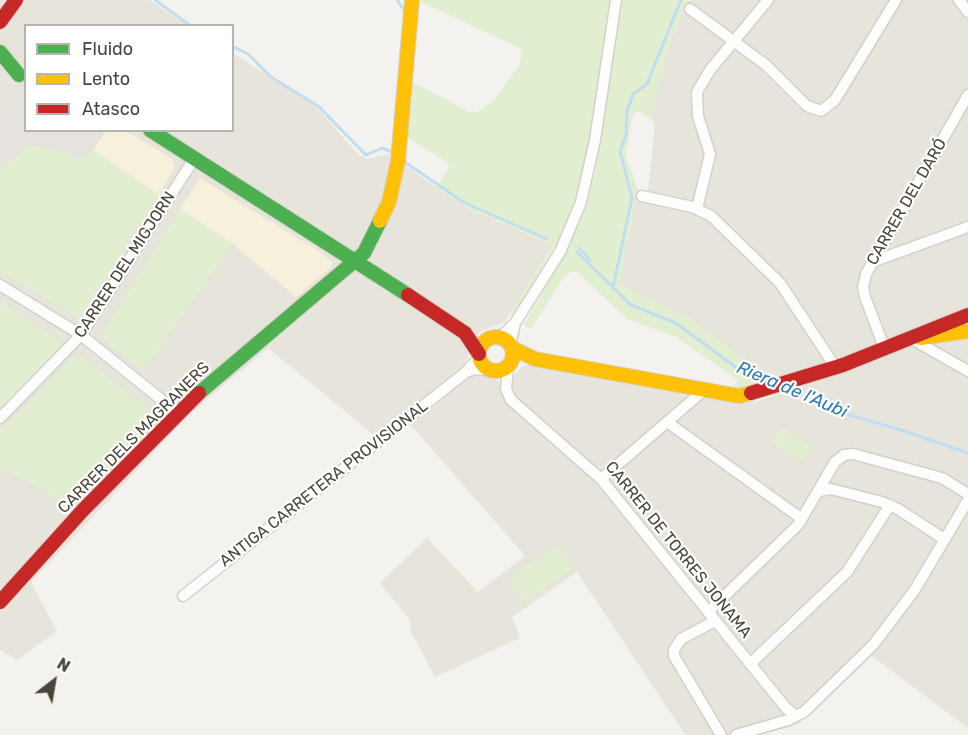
<!DOCTYPE html>
<html>
<head>
<meta charset="utf-8">
<style>
	body { margin:0 }
	#map { position:relative; width:968px; height:735px; overflow:hidden; background:#f4f2ee; font-family:Rubik,sans-serif }
	canvas { display:block }
	.legend { position:absolute; left:24px; top:24px; width:210px; height:108px; box-sizing:border-box; background:#fff; border:2px solid #b7b4b0; margin:0; padding:8px 10px; list-style:none; font-size:18px; color:#4b4439 }
	.legend li { display:flex; align-items:center; gap:12px; height:30px }
	.legend b { width:30px; border:2px solid #b7b4b0 }
	.north { position:absolute; left:24px; top:651px; width:60px; height:60px; -webkit-text-stroke:4px #fff; paint-order:stroke; rotate:31deg; font-size:16px; font-weight:700; line-height:24px; text-align:center; color:#4b4439 }
	.north::after { content:''; display:block; margin:auto; width:21px; height:27px; background:#4b4439; clip-path:polygon(50% 0,100% 100%,50% 72%,0 100%) }
</style>
</head>
<body>
<div id="map">
<canvas width="968" height="735"></canvas>
<ul class="legend">
<li><b style="height:8px;background:#4caf50"></b>Fluido</li>
<li><b style="height:8px;background:#ffc107"></b>Lento</li>
<li><b style="height:8px;background:#c62828"></b>Atasco</li>
</ul>
<div class="north">N</div>
</div>
<script>
const g = document.querySelector('canvas').getContext('2d');
g.lineJoin = 'round';
function fillPath(path, color) {
  g.fillStyle = color;
  g.fill(path, 'evenodd');
}
function shape(rows) {
  const path = new Path2D();
  for (const r of rows) {
    if (r.length === 3) {
      path.moveTo(r[0] + r[2], r[1]);
      path.arc(r[0], r[1], r[2], 0, 2 * Math.PI);
      continue;
    }
    path.moveTo(r[0], r[1]);
    for (let i = 2; i < r.length; i += 2) path.lineTo(r[i], r[i + 1]);
  }
  return path;
}
function trace(path, color, width, dash) {
  g.strokeStyle = color;
  g.lineWidth = width;
  g.lineCap = dash ? 'butt' : 'round';
  g.setLineDash(dash || []);
  g.stroke(path);
}
function write(font, color, halo, rows, align = 'center') {
  g.font = font + ' Rubik,sans-serif';
  g.lineWidth = 4.5;
  g.setLineDash([]);
  g.textBaseline = 'middle';
  g.strokeStyle = halo;
  g.fillStyle = color;
  for (const [text, x, y, turn = 0] of rows) {
    g.save();
    g.translate(x, y);
    g.rotate((+turn || 0) * Math.PI / 180);
    g.textAlign = isNaN(turn) ? turn : align;
    if (halo) g.strokeText(text, 0, 0);
    g.fillText(text, 0, 0);
    g.restore();
  }
}
fillPath(shape([
	[0,0,149,0,187,25,26,26,26,130,232,130,233,53,316,107,359,155,368,159,388,154,468,208,552,245,505,322,479,332,464,365,472,375,481,374,497,379,501,385,512,385,515,373,523,366,530,365,736,402,756,402,785,392,779,378,758,371,692,320,621,286,621,273,638,190,648,192,655,123,650,119,669,46,687,0,968,0,968,728,872,656,797,725,761,735,685,735,577,572,512,617,520,638,435,677,411,632,410,620,380,583,427,538,478,592,525,556,410,424,385,444,268,348,193,411,31,582,57,631,17,660,0,650]
]), '#e7e4dc');
fillPath(shape([
	[417,0,610,0,582,181,560,237,513,316,510,313,552,245,468,208,436,188,450,165,407,137,411,81,469,112,477,112,492,102,519,66,522,49],
	[623,0,687,0,669,46,650,119,640,112,635,112,632,118,626,156,638,190,621,273,621,286,692,320,758,370,779,378,761,385,739,388,733,386,738,380,676,337,627,319,577,272,570,272,563,278,531,329,524,325,563,257,588,201,596,169],
	[29,145,65,152,77,159,93,150,159,195,84,312,76,317,0,271,0,169],
	[180,209,233,244,143,371,100,337],
	[0,302,63,342,63,346,0,410],
	[76,354,81,355,159,418,74,507,0,467,0,431],
	[783,427,812,448,801,463,772,442],
	[558,545,574,568,525,602,508,578]
]), '#e1eecf');
fillPath(shape([
	[106,131,126,131,173,159,175,167,159,195,93,150],
	[200,178,320,252,332,262,330,268,296,297,233,244,180,209]
]), '#f7f0da');
fillPath(shape([
	[15,97,25,97,26,130,106,131,84,158,77,159,65,152,29,145,0,169,0,105]
]), '#e6e3df');
trace(shape([
	[155,0,191,26],
	[397,0,404,10],
	[232,46,248,54,271,77,318,106,366,155,382,148,394,153],
	[403,161,465,203,547,239],
	[579,248,590,260],
	[577,252,631,305,676,323,742,372,776,382],
	[613,288,632,198,620,151,626,135,627,112,633,94,647,84,681,0],
	[790,389,829,409,901,430,968,453]
]), '#c0ddf1', 3);
const street = shape([
	[959,0,968,12],
	[690,9,766,65,807,106,821,111,835,100,896,0],
	[642,196,692,207,711,216,780,283,836,368],
	[697,209,710,154,698,116,697,92,710,70,768,0],
	[872,262,968,227],
	[0,285,81,335,178,413],
	[494,337,504,334,513,325],
	[910,338,968,371],
	[510,345,515,323,560,252,581,202,595,140,616,0],
	[884,347,865,297,863,287,866,274,968,95],
	[508,366,506,389,511,400,601,479,786,708,796,716],
	[466,372,475,369,489,370],
	[0,418,81,335,194,159],
	[667,422,802,519],
	[601,479,703,391],
	[819,491,831,489,882,502,898,509,944,539],
	[183,596,466,372,479,357],
	[708,612,798,525,835,462,844,455,853,454,942,478,968,494],
	[715,621,681,639,674,650,674,656,721,735],
	[750,664,847,572,890,505],
	[736,735,788,720,804,712,873,645,914,591,968,500]
]);
const fast = shape([
	[0,52,19,75],
	[150,130,408,295],
	[199,393,364,253,380,221]
]);
const slow = shape([
	[380,221,389,202,398,161,412,0],
	[496,354,17],
	[921,338,968,331],
	[512,348,535,359,739,396,751,393]
]);
const jam = shape([
	[0,22,16,0],
	[408,295,465,333,479,354],
	[751,393,843,365,968,315],
	[0,602,83,510,199,393]
]);
trace(street, '#d2d0cb', 13);
trace(fast, '#d3cfc5', 16);
trace(slow, '#d3cfc5', 16);
trace(jam, '#d3cfc5', 16);
trace(street, '#fdfdfc', 10);
trace(fast, '#4caf50', 14);
trace(slow, '#ffc107', 14);
trace(jam, '#c62828', 14);
write('16px', '#4b4439', '#fff', [
	["CARRER DEL DARÓ",907,202,-60],
	["CARRER DEL MIGJORN",125,265,-57],
	["CARRER DELS MAGRANERS",134,438,-45],
	["ANTIGA CARRETERA PROVISIONAL",324,484,-38],
	["CARRER DE TORRES JONAMA",678,550,51]
]);
write('italic 18px', '#2e7ab2', '#fff', [
	["Riera de l'Aubi",792,390,23]
]);
</script>
</body>
</html>
